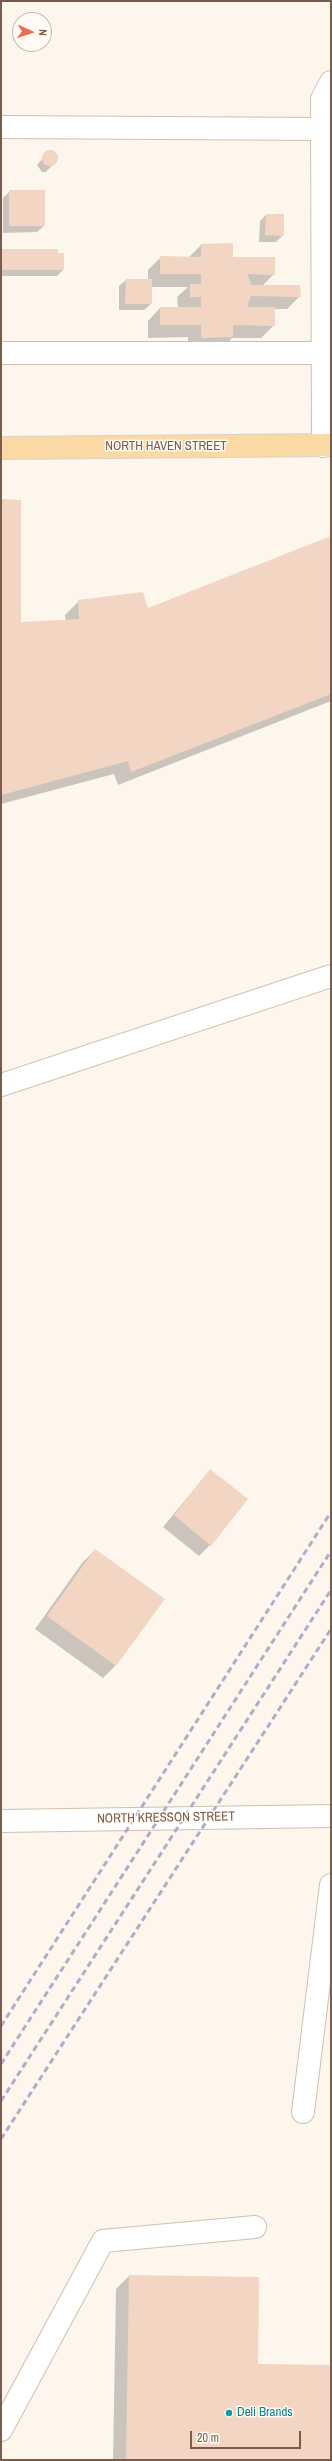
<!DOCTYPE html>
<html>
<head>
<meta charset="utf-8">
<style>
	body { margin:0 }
	#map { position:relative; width:332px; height:2461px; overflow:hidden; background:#fdf6ec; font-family:"Archivo Narrow",sans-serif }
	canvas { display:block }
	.frame { position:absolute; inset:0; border:2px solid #7a5c4d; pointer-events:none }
	.north { position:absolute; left:12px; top:12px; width:40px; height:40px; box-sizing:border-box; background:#fffaf3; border:1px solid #cabbb1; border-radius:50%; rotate:93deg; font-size:11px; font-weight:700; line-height:16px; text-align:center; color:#7a5c4d }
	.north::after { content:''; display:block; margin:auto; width:14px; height:18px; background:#e76f51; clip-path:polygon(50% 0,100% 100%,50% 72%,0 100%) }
	.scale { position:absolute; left:190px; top:2431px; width:111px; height:18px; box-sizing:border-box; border:2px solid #7a5c4d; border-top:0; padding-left:5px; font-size:12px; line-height:14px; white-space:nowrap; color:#7a5c4d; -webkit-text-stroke:3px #fffaf3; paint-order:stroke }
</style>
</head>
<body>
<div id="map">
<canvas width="332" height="2461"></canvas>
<div class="frame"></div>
<div class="north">N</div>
<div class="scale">20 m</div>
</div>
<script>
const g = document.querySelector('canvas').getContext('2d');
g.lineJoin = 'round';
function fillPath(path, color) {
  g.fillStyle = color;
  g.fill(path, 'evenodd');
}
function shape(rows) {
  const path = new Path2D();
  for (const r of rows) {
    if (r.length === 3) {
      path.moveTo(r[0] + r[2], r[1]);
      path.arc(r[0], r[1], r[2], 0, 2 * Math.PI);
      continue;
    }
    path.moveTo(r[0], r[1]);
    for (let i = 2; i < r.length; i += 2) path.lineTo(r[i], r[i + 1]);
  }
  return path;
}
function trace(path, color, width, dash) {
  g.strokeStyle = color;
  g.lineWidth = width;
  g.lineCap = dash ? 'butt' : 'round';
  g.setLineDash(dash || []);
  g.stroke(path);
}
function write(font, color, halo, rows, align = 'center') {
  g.font = font + ' "Archivo Narrow",sans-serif';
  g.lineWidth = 3;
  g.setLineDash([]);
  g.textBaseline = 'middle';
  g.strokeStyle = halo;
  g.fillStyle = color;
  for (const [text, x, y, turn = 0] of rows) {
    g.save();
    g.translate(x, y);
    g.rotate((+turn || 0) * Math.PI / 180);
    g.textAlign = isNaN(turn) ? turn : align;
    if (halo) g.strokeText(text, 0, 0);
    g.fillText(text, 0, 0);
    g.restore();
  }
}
fillPath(shape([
	[48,152,56,154,57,160,46,172,42,172,37,165],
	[10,191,44,226,37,232,3,233,3,198],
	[266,215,283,235,276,242,259,242,260,221],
	[232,244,232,258,274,274,262,286,300,296,287,309,274,309,274,325,261,338,232,338,220,350,188,350,188,337,148,338,148,321,160,308,178,308,177,297,188,287,151,287,151,304,144,310,119,310,119,286,126,280,148,280,148,270,161,257,188,258,201,245],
	[1,250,63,270,57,276,1,276],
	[1,501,20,623,66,621,65,615,79,601,147,609,331,537,331,701,118,785,114,774,1,804],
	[210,1470,210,1545,199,1556,163,1527],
	[95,1550,163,1600,115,1666,103,1678,35,1629,82,1563],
	[129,2276,257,2365,331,2366,331,2460,113,2460,116,2289]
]), '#0003');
fillPath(shape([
	[50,158,8],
	[9,190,45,190,45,226,9,226],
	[266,214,284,214,284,236,265,235],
	[233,243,233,257,275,257,275,275,247,274,252,285,300,285,301,297,251,296,247,307,275,307,275,326,233,325,233,337,201,338,201,325,160,325,160,307,201,307,201,297,190,297,190,284,201,284,201,274,160,274,160,256,201,257,201,244],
	[1,249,58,249,58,253,64,253,64,270,1,270],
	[126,279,152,279,152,304,125,304],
	[1,499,21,500,21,622,79,619,78,600,143,592,148,608,331,536,331,694,131,772,128,761,1,795],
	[210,1469,248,1499,211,1546,174,1515],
	[95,1549,165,1599,116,1666,47,1616],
	[129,2275,259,2277,258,2364,331,2365,331,2460,126,2460]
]), '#f3d5c3');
const minor = shape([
	[1,127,322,129],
	[1,353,322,353],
	[323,446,322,99,331,82],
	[1,1085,331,976],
	[1,1821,331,1816],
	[303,2112,331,1885],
	[1,2430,103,2241,255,2227]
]);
const major = shape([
	[1,448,331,445]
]);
trace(minor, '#d1beb0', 24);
trace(major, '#dad1cd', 24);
trace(minor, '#fff', 22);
trace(major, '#fbd9a5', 22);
trace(shape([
	[1,2026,331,1512],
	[1,2064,331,1551],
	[1,2101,331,1590],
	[1,2139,331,1629]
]), '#b9a8c9', 3, [6, 4]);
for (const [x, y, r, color] of [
	[229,2413,4,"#0f9aa8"]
]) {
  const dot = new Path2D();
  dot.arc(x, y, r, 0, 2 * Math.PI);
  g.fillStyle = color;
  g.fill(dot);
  trace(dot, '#fffaf3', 1.5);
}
write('13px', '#7a5c4d', '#fffaf3', [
	["NORTH HAVEN STREET",166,447],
	["NORTH KRESSON STREET",166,1818,-1]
]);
write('13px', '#0d838f', '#fffaf3', [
	["Deli Brands",237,2413]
], 'left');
</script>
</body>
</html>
